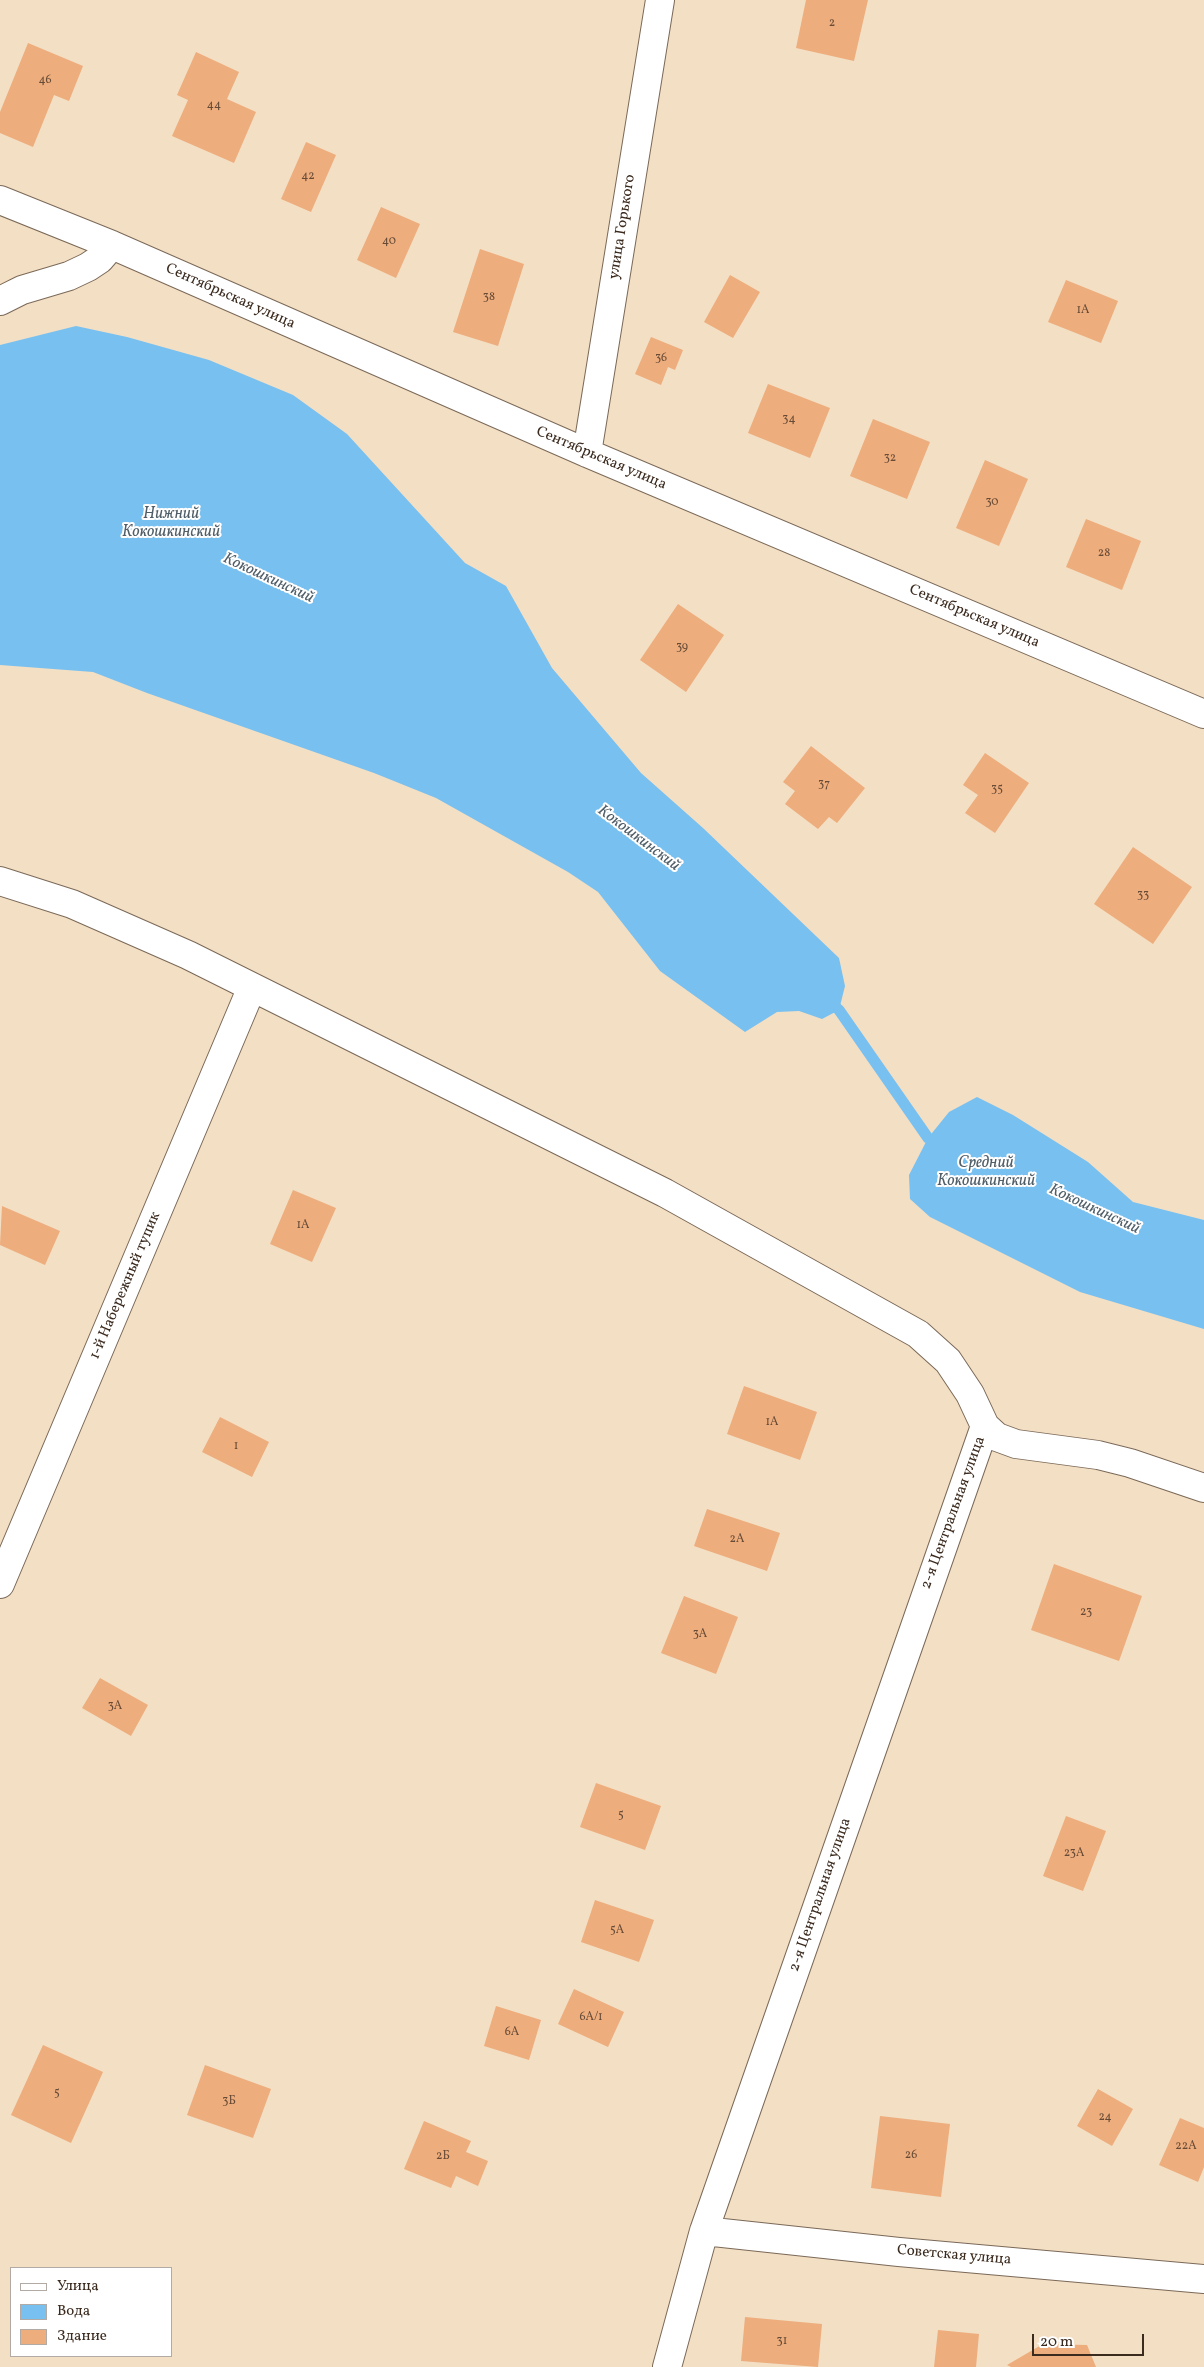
<!DOCTYPE html>
<html>
<head>
<meta charset="utf-8">
<style>
	body { margin:0 }
	#map { position:relative; width:1204px; height:2367px; overflow:hidden; background:#f3dfc4; font-family:Vollkorn,serif }
	canvas { display:block }
	.legend { position:absolute; left:10px; top:2267px; width:162px; height:90px; box-sizing:border-box; background:#fff; border:1px solid #b1aaa5; margin:0; padding:6px 9px; list-style:none; font-size:15px; color:#3b2a1e }
	.legend li { display:flex; align-items:center; gap:10px; height:25px }
	.legend b { width:25px; border:1px solid #b1aaa5 }
	.scale { position:absolute; left:1032px; top:2334px; width:112px; height:22px; box-sizing:border-box; border:2px solid #3b2a1e; border-top:0; padding-left:6px; font-size:15px; line-height:18px; white-space:nowrap; color:#3b2a1e; -webkit-text-stroke:4px #fff; paint-order:stroke }
</style>
</head>
<body>
<div id="map">
<canvas width="1204" height="2367"></canvas>
<ul class="legend">
<li><b style="height:6px;background:#fff"></b>Улица</li>
<li><b style="height:14px;background:#78c0f0"></b>Вода</li>
<li><b style="height:14px;background:#edad7d"></b>Здание</li>
</ul>
<div class="scale">20 m</div>
</div>
<script>
const g = document.querySelector('canvas').getContext('2d');
g.lineJoin = 'round';
function fillPath(path, color) {
  g.fillStyle = color;
  g.fill(path, 'evenodd');
}
function shape(rows) {
  const path = new Path2D();
  for (const r of rows) {
    path.moveTo(r[0], r[1]);
    for (let i = 2; i < r.length; i += 2) path.lineTo(r[i], r[i + 1]);
  }
  return path;
}
function trace(path, color, width, dash) {
  g.strokeStyle = color;
  g.lineWidth = width;
  g.lineCap = dash ? 'butt' : 'round';
  g.setLineDash(dash || []);
  g.stroke(path);
}
function write(font, color, halo, rows, align = 'center') {
  g.font = font + ' Vollkorn,serif';
  g.lineWidth = 4;
  g.setLineDash([]);
  g.textBaseline = 'middle';
  g.strokeStyle = halo;
  g.fillStyle = color;
  for (const [text, x, y, turn = 0] of rows) {
    g.save();
    g.translate(x, y);
    g.rotate((+turn || 0) * Math.PI / 180);
    g.textAlign = isNaN(turn) ? turn : align;
    if (halo) g.strokeText(text, 0, 0);
    g.fillText(text, 0, 0);
    g.restore();
  }
}
fillPath(shape([
	[76,326,127,337,209,360,293,395,347,434,465,563,506,586,552,668,641,773,703,828,839,958,845,986,839,1010,822,1019,799,1011,777,1012,745,1032,660,971,598,892,568,872,436,798,374,773,147,693,93,672,0,665,0,345],
	[977,1097,1013,1115,1088,1162,1133,1202,1204,1220,1204,1329,1080,1292,930,1217,910,1199,909,1175,928,1138,949,1112]
]), '#78c0f0');
trace(shape([
	[827,1000,839,1010,928,1138,941,1145]
]), '#78c0f0', 11);
fillPath(shape([
	[806,0,868,0,854,61,796,48],
	[28,43,83,66,69,101,54,95,33,147,0,133,0,112],
	[196,52,239,72,227,99,256,112,234,163,172,136,188,100,177,95],
	[306,142,336,155,311,212,281,199],
	[381,207,420,224,396,278,357,260],
	[480,249,524,264,498,346,453,332],
	[730,275,760,292,733,338,704,322],
	[1066,280,1118,301,1101,343,1048,322],
	[651,337,683,350,675,370,668,367,661,385,635,374],
	[768,384,830,408,810,458,748,433],
	[873,419,930,442,907,499,850,476],
	[985,460,1028,479,999,546,956,528],
	[1086,519,1141,541,1122,590,1066,567],
	[678,604,724,635,686,692,640,660],
	[811,746,865,788,837,823,829,817,818,829,785,804,795,791,783,782],
	[985,753,1029,783,995,833,965,813,978,795,963,785],
	[1133,847,1192,887,1153,944,1094,904],
	[293,1190,336,1208,312,1262,270,1244],
	[2,1206,60,1231,45,1265,0,1245],
	[744,1386,817,1412,800,1460,727,1434],
	[220,1417,269,1442,252,1477,202,1452],
	[707,1509,780,1533,767,1571,694,1546],
	[1054,1564,1142,1596,1119,1661,1031,1630],
	[684,1596,738,1617,716,1674,661,1653],
	[100,1678,148,1705,131,1736,82,1708],
	[596,1783,661,1806,645,1850,580,1827],
	[1066,1816,1106,1831,1083,1891,1043,1876],
	[595,1900,654,1920,639,1962,581,1942],
	[574,1989,624,2012,608,2047,558,2024],
	[496,2006,541,2020,529,2060,484,2046],
	[43,2045,103,2072,71,2143,11,2115],
	[205,2065,271,2089,253,2138,187,2115],
	[1098,2089,1133,2109,1112,2146,1077,2126],
	[880,2116,950,2124,941,2197,871,2188],
	[1180,2118,1204,2128,1204,2167,1198,2182,1159,2165],
	[424,2121,471,2141,466,2152,488,2161,478,2186,456,2176,451,2188,404,2169],
	[745,2317,822,2324,818,2367,741,2361],
	[938,2330,979,2334,976,2367,934,2367],
	[1043,2344,1087,2345,1096,2367,1011,2367,1007,2365]
]), '#edad7d');
const minor = shape([
	[0,200,112,245,587,453,1204,714],
	[0,301,22,290,69,276,88,267,100,259,112,245],
	[587,453,660,0],
	[0,881,72,904,188,955,665,1193,918,1334,948,1361,970,1394,985,1426,997,1437,1016,1444,1098,1455,1130,1463,1204,1488],
	[0,1584,252,987],
	[704,2231,899,2252,1204,2279],
	[667,2367,704,2231,985,1426]
]);
trace(minor, '#7b6958', 30);
trace(minor, '#fff', 28);
write('12px', '#684b36', null, [
	["2",832,24],
	["46",45,81],
	["44",214,106],
	["42",308,177],
	["40",389,242],
	["38",489,298],
	["1А",1083,311],
	["36",661,359],
	["34",789,420],
	["32",890,459],
	["30",992,503],
	["28",1104,554],
	["39",682,648],
	["37",824,785],
	["35",997,790],
	["33",1143,896],
	["1А",303,1226],
	["1А",772,1423],
	["1",236,1447],
	["2А",737,1540],
	["23",1086,1613],
	["3А",700,1635],
	["3А",115,1707],
	["5",621,1816],
	["23А",1074,1854],
	["5А",617,1931],
	["6А/1",591,2018],
	["6А",512,2033],
	["5",57,2094],
	["3Б",229,2102],
	["24",1105,2118],
	["22А",1186,2147],
	["26",911,2156],
	["2Б",443,2157],
	["31",782,2342]
]);
write('15px', '#3b2a1e', '#fff', [
	["улица Горького",623,227,-81],
	["Сентябрьская улица",230,297,24],
	["Сентябрьская улица",601,459,23],
	["Сентябрьская улица",974,617,23],
	["1-й Набережный тупик",126,1286,-67],
	["2-я Центральная улица",954,1513,-70],
	["2-я Центральная улица",821,1895,-71],
	["Советская улица",954,2256,5]
]);
write('italic 16px', '#505e68', '#fff', [
	["Нижний",171,515],
	["Кокошкинский",171,533],
	["Кокошкинский",268,579,25],
	["Кокошкинский",638,839,37],
	["Средний",986,1164],
	["Кокошкинский",986,1182],
	["Кокошкинский",1094,1210,25]
]);
</script>
</body>
</html>
